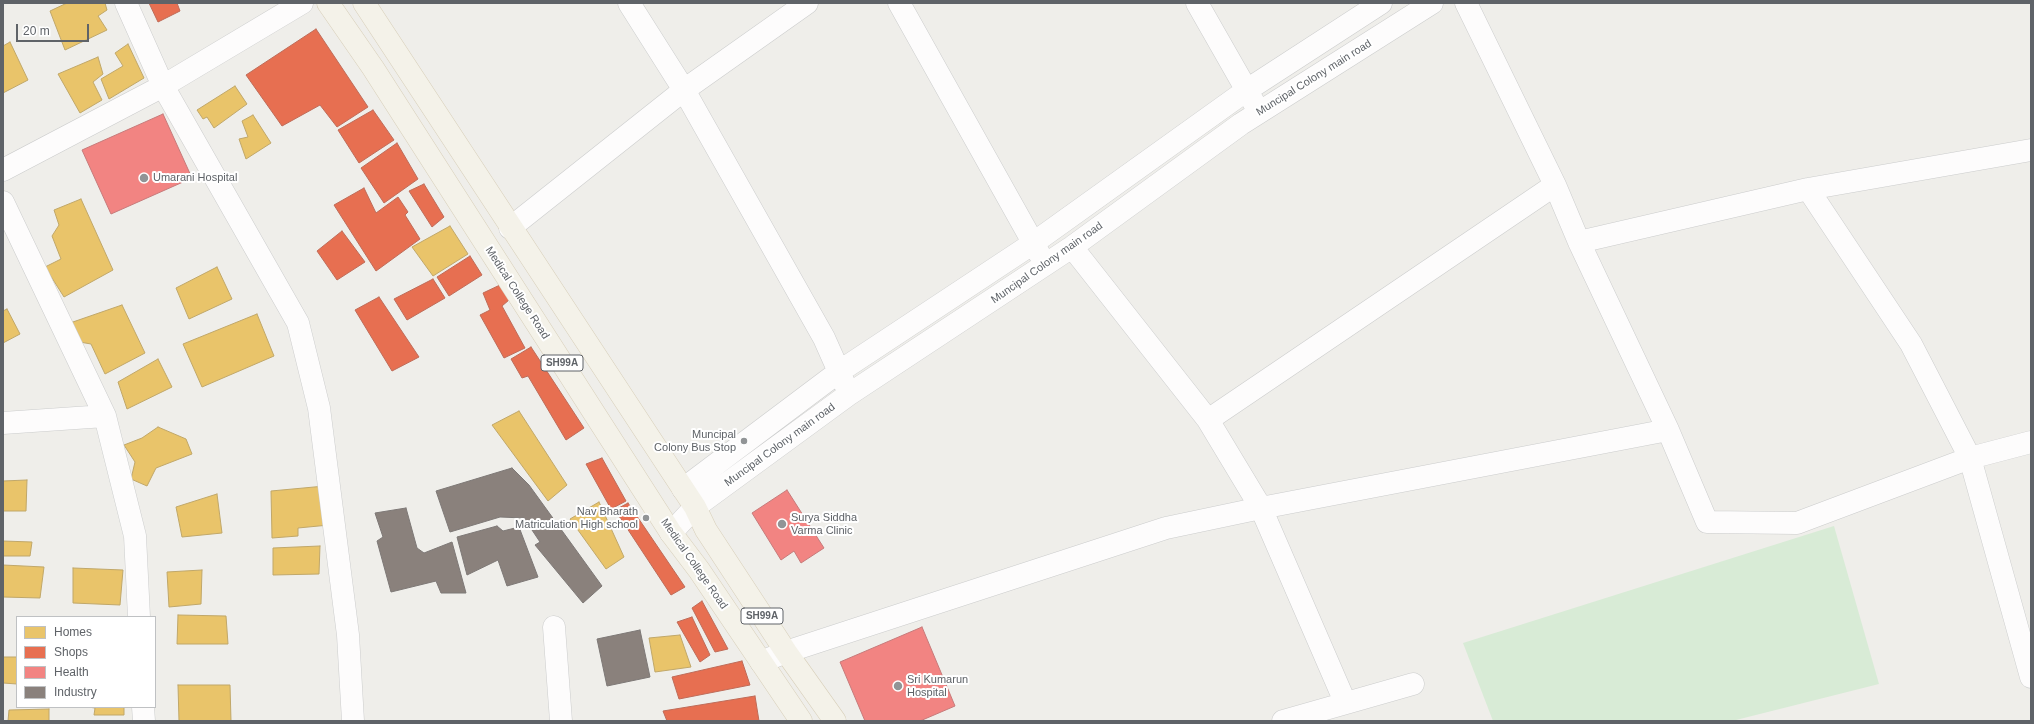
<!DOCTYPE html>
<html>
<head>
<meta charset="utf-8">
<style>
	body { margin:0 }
	#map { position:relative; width:2034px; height:724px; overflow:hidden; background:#efeeea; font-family:Arial,sans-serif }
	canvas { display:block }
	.frame { position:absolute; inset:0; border:4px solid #5f6368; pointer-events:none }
	.legend { position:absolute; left:16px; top:616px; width:140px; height:92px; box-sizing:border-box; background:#fff; border:1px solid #bfc1c3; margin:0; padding:5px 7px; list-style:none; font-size:12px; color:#5f6368 }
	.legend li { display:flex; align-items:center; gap:8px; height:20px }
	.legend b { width:20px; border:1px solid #bfc1c3 }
	.scale { position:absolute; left:16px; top:24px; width:73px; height:18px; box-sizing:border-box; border:2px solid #5f6368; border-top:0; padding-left:5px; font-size:12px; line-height:14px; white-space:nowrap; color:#5f6368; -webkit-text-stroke:3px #fff; paint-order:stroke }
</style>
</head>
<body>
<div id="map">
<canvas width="2034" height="724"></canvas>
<div class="frame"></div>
<ul class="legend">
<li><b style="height:11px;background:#e9c46a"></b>Homes</li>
<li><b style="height:11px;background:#e76f51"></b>Shops</li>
<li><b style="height:11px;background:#f28482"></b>Health</li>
<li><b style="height:11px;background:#8a817c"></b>Industry</li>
</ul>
<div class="scale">20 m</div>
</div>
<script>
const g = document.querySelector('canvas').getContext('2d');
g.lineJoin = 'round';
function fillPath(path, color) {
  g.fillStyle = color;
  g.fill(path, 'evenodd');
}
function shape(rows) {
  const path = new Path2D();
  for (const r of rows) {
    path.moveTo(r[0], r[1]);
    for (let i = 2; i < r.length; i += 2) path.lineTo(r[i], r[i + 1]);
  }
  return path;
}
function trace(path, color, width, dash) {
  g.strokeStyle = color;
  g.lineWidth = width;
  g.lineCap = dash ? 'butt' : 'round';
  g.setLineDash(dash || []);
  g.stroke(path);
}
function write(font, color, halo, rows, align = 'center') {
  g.font = font + ' Arial,sans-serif';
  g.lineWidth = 4;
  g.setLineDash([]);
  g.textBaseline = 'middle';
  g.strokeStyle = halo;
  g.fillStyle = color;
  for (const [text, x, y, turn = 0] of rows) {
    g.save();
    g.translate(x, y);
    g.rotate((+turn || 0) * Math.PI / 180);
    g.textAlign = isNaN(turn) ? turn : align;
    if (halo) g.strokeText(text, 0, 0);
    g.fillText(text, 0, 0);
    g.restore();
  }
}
fillPath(shape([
	[1834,526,1879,684,1732,721,1493,721,1463,643]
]), '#d8ebd6');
const homes = shape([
	[67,3,105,3,107,10,98,16,107,30,65,50,50,11,67,3],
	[10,42,28,80,3,93,3,46,10,42],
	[128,44,144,78,109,99,101,79,123,66,115,53,128,44],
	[98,57,103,74,93,82,102,100,80,113,58,74,98,57],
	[235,86,247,104,214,128,207,117,203,119,197,110,235,86],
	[253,115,271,143,246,159,239,139,248,137,242,121,253,115],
	[81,199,113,270,64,297,45,267,61,259,52,236,59,225,54,210,81,199],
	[450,226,468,254,433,276,412,247,450,226],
	[217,267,232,299,189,319,176,288,217,267],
	[122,305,145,353,105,374,91,344,74,341,70,323,122,305],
	[7,309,20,334,3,343,3,311,7,309],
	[257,314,274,356,202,387,183,344,257,314],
	[158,359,172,387,127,409,118,382,158,359],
	[519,411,567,485,548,501,492,425,519,411],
	[158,427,186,439,192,454,156,468,147,486,131,479,135,462,124,445,142,438,158,427],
	[27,480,26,511,3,511,3,481,27,480],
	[325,486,329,525,298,528,298,536,272,538,271,491,325,486],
	[217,494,222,533,182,537,176,507,217,494],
	[599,502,624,557,606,569,570,519,599,502],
	[3,541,32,542,30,556,3,556,3,541],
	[320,546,319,574,273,575,273,548,320,546],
	[3,565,44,567,40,598,3,597,3,565],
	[73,568,123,570,120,605,73,603,73,568],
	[202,570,201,604,169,607,167,572,202,570],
	[178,615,226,616,228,644,177,644,178,615],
	[680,635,691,667,655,672,649,638,680,635],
	[3,657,17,657,17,684,3,683,3,657],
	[178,685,230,685,231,721,179,721,178,685],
	[88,707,124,707,124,715,94,715,95,708,88,707],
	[49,709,49,721,8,721,9,710,49,709]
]);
fillPath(homes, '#e9c46a');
trace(homes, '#c0a769', 1);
const shops = shape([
	[149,3,177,3,180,11,158,22,149,3],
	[316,29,368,107,337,127,320,105,282,126,246,75,316,29],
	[373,110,394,140,359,163,338,130,373,110],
	[397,143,418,179,384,203,361,168,397,143],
	[424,184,444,217,432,227,409,191,424,184],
	[364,188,376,213,398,197,408,212,405,215,420,239,376,271,334,205,364,188],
	[342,231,365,262,337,280,317,251,342,231],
	[470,256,482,275,449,296,437,277,470,256],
	[433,279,445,298,407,320,394,299,433,279],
	[500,285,509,300,502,306,525,348,504,358,480,315,490,310,483,293,500,285],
	[379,297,419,357,392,371,355,310,379,297],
	[531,347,584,428,566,440,528,376,522,378,511,359,531,347],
	[602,458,626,501,611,509,586,464,602,458],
	[628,503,685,587,671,595,615,510,628,503],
	[702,601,728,649,715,652,692,608,702,601],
	[692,617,710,655,700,662,677,622,692,617],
	[742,661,750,685,679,699,672,677,742,661],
	[755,696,759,721,667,721,663,711,755,696]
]);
fillPath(shops, '#e76f51');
trace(shops, '#be6b58', 1);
const health = shape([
	[163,114,192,178,111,214,82,150,163,114],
	[787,490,824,548,801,563,794,551,781,560,752,513,787,490],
	[922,627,955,706,920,721,865,721,840,662,922,627]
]);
fillPath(health, '#f28482');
trace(health, '#c67a7a', 1);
const industry = shape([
	[512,468,529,485,602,586,583,603,535,545,540,542,524,518,500,517,450,532,436,491,512,468],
	[406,508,417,548,424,553,452,542,466,593,441,593,436,581,391,592,377,541,383,537,375,513,406,508],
	[497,526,503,531,519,527,538,577,507,586,498,560,467,575,457,537,497,526],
	[640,630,650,677,607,686,597,639,640,630]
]);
fillPath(industry, '#8a817c');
trace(industry, '#7d7876', 1);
const minor = shape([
	[126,3,163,86,298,323,319,408,348,635,353,721],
	[629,3,684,90,824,338,844,383],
	[899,3,1040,255],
	[1197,3,1254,103],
	[1466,3,1555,185,1579,242,1668,430,1707,522,1797,523,1970,458,1911,344,1808,189],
	[3,170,163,86,302,3],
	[3,202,105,416,135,536,139,617],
	[510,228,684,90,807,3],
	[1579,242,1808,189,2031,150],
	[1072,247,1208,420,1555,185],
	[1208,420,1261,508,1345,702],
	[3,423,105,416],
	[2031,442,1970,458,2031,677],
	[683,489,840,371,1032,244,1247,90,1381,3],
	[671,533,695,507,848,395,1072,247,1241,124,1432,3],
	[554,627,561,721],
	[761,662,786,652,1166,528,1261,508,1668,430],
	[143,707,144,721],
	[1283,721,1413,684]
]);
const major = shape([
	[328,3,373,68,671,533,699,570,801,721],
	[364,3,695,507,706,530,786,652,835,721]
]);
trace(minor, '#cbcccc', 23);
trace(major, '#d7ceb8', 23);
trace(minor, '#fdfcfc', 22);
trace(major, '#f4f2e9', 22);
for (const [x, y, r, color] of [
	[144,178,5,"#919496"],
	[744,441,4,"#919496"],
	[646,518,4,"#919496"],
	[782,524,5,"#919496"],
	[898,686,5,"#919496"]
]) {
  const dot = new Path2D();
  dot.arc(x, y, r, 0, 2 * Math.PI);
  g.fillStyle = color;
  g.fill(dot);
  trace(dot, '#fff', 1.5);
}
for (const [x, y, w] of [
	[562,363,42],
	[762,616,42]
]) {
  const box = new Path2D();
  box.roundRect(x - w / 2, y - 8, w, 16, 3);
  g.fillStyle = '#fff';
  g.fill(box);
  trace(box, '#5f6368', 1);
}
write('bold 10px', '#5f6368', null, [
	["SH99A",562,363],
	["SH99A",762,616]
]);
write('11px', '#5f6368', '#fff', [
	["Muncipal Colony main road",1314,78,-32],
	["Muncipal Colony main road",1047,263,-35],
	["Medical College Road",517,293,57],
	["Muncipal Colony main road",780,445,-36],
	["Medical College Road",694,564,55]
]);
write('11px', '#5f6368', '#fff', [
	["Umarani Hospital",153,178],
	["Muncipal",736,435,"right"],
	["Colony Bus Stop",736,448,"right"],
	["Nav Bharath",638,512,"right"],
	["Matriculation High school",638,525,"right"],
	["Surya Siddha",791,518],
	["Varma Clinic",791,531],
	["Sri Kumarun",907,680],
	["Hospital",907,693]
], 'left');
</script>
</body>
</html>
